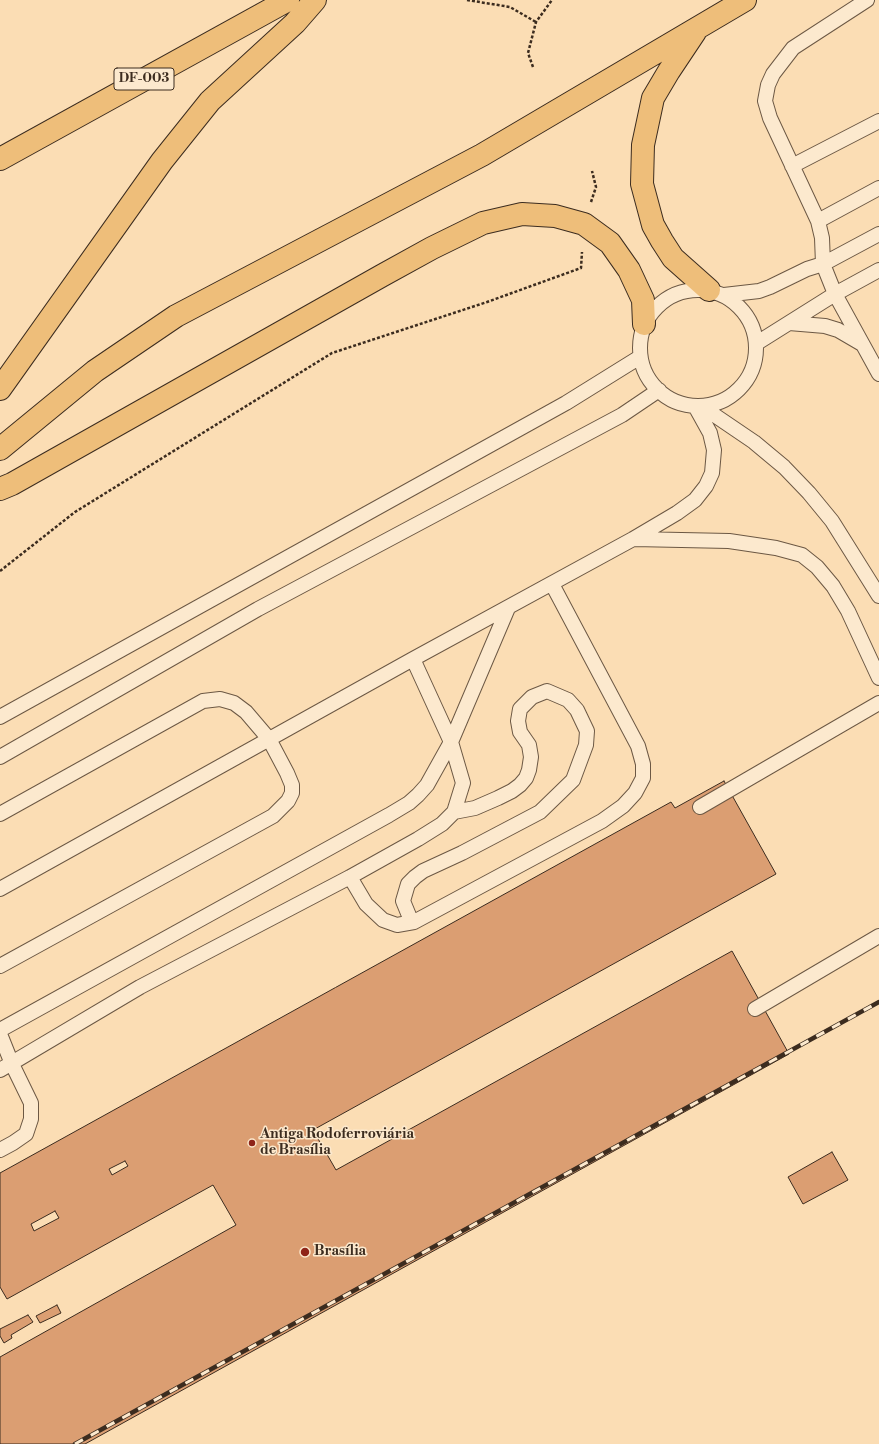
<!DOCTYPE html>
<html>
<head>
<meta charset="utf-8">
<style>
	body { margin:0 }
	canvas { display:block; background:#fbddb4 }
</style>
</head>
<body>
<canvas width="879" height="1444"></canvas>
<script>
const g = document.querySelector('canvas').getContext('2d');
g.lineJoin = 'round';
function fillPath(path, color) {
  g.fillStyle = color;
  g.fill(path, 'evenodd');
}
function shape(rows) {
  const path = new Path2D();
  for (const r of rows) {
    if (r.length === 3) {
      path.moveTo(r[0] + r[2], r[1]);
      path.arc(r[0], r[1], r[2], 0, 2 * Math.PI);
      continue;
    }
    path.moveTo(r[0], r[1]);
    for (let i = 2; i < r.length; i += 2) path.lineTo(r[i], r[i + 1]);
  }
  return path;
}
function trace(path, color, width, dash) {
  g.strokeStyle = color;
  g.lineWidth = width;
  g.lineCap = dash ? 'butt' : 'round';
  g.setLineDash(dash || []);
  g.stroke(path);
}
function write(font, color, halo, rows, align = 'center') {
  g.font = font + ' "Libre Bodoni",serif';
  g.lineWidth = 3;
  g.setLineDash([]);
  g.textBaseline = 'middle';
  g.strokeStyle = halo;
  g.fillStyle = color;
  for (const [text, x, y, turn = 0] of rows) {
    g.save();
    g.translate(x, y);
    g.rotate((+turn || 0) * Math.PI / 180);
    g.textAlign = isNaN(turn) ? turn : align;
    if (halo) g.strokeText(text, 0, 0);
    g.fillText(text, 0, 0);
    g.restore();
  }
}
const building = shape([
	[724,781,776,874,313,1130,336,1170,732,951,789,1054,85,1444,0,1444,0,1357,236,1225,213,1185,7,1299,0,1287,0,1173,671,802,675,808,724,781],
	[125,1161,128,1166,112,1175,109,1169,125,1161],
	[55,1211,59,1218,34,1231,31,1224,55,1211],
	[832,1152,848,1180,803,1204,788,1177,832,1152],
	[57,1305,61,1313,40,1323,36,1316,57,1305],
	[28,1315,33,1322,11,1335,12,1338,4,1343,0,1336,0,1329,28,1315]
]);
fillPath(building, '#db9e72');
trace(building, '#3c2c1f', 1);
const service = shape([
	[867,0,793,48,773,74,768,85,765,101,770,118,818,221,822,238,823,264,835,294,879,374],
	[792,166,879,121],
	[818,221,879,188],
	[698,348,58],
	[724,295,759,291,770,287,807,269,823,264,879,234],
	[789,323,825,326,838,330,862,344],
	[757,343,835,294,879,270],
	[701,406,754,442,784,467,809,493,832,521,879,596],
	[634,539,729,541,776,548,802,555,817,567,833,586,848,611,879,678],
	[0,717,566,403,640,357],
	[0,757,258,609,622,415,659,390],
	[700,807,879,703],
	[0,814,203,701,220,699,234,703,246,712,269,739,287,773,292,785,292,793,288,801,273,816,0,966],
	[350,877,366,904,383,920,397,925,414,922,602,821,623,806,635,793,643,778,643,764,638,746,552,584],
	[0,889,413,659,633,539,677,513,695,500,706,486,712,473,714,450,710,433,695,406],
	[414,922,410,918,403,901,408,884,415,877,423,871,462,853,540,812,573,780,586,745,587,731,577,710,568,700,547,691,532,697,520,709,518,721,520,732,529,745,531,757,529,770,526,778,520,785,512,791,498,798,475,808,454,812],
	[755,1009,879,936],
	[0,1030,389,815,409,803,418,795,427,785,451,742,508,608],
	[0,1034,12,1064,31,1103,31,1119,26,1134,13,1143,0,1150],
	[0,1070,140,987,350,877,418,839,442,824,454,812,463,783,451,742,413,659]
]);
const trunk = shape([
	[695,32,669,71,653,98,643,145,642,184,653,225,662,241,673,258,709,290],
	[0,159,288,0],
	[0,389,162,161,210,101,295,23,315,0],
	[0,449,95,371,176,316,482,155,745,0],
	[0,489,12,484,383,275,432,248,483,223,522,214,555,216,584,224,610,243,629,270,643,300,644,324]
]);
trace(service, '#6c5844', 16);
trace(trunk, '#3c2c1f', 24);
trace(shape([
	[467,0,510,7,536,22],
	[533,67,528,53,536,22,552,0],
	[591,202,596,187,592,171],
	[0,571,75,512,332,353,487,302,581,268,582,252]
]), '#3c2c1f', 2.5, [3, 2]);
trace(service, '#fce9ce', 14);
trace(trunk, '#eebe7a', 22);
const rail = shape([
	[75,1444,879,1002]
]);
trace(rail, '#3c2c1f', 4.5);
trace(rail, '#fce9ce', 3, [9]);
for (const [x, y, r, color] of [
	[252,1143,4,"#8f2418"],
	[305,1252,5,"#8f2418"]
]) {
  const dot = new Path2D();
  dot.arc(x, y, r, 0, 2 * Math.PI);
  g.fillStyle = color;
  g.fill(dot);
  trace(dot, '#fce9ce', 1.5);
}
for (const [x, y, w] of [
	[144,79,60]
]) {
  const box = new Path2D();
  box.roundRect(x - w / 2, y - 11, w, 22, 3);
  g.fillStyle = '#fce9ce';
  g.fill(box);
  trace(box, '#3c2c1f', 1);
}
write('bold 13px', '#3c2c1f', null, [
	["DF-003",144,79]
]);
write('bold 14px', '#3c2c1f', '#fce9ce', [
	["Antiga Rodoferroviária",260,1135],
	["de Brasília",260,1151],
	["Brasília",314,1252]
], 'left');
</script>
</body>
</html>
